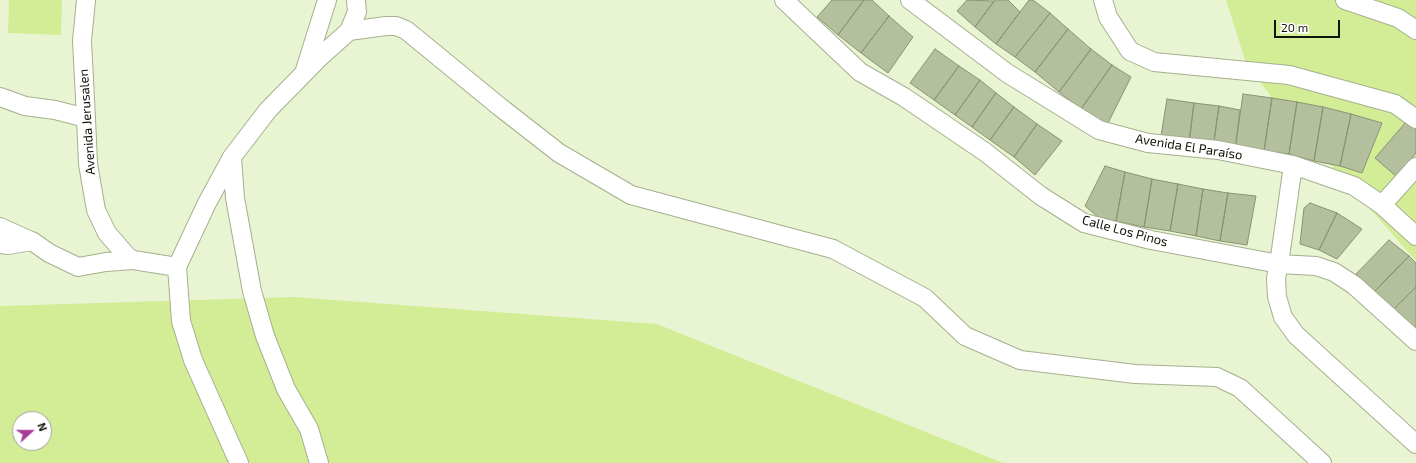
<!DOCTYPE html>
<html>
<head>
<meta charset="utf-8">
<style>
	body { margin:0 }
	#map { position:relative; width:1416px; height:463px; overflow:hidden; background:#e9f5d2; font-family:"Exo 2",sans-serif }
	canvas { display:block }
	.north { position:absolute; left:12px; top:411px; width:40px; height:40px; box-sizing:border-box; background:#fff; border:1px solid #9fa19c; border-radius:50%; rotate:69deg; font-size:11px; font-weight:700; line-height:16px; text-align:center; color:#101307 }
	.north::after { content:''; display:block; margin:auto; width:14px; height:18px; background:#a73b9b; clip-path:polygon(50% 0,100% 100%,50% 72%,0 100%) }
	.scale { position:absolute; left:1274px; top:20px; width:66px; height:18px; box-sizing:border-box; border:2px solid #101307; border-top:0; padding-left:5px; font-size:12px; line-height:14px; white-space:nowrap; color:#101307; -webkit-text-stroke:3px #fff; paint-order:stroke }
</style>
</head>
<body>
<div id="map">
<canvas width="1416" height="463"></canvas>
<div class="north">N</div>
<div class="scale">20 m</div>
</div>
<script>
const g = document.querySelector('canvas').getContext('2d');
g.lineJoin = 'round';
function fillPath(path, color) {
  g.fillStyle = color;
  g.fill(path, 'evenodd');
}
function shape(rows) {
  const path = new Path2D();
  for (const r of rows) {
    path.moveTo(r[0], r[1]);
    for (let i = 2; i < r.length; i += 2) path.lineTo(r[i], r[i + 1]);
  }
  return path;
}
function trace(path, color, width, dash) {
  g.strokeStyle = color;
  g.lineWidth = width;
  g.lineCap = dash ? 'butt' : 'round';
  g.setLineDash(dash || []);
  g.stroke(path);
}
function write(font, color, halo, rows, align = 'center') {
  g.font = font + ' "Exo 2",sans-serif';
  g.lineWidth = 3;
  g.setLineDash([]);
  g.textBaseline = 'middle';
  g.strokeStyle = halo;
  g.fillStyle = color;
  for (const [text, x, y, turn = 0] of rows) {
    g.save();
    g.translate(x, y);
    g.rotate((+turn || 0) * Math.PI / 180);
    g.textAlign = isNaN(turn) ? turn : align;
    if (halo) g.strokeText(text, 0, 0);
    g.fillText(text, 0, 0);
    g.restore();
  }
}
fillPath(shape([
	[9,0,62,0,61,35,8,33],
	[1226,0,1416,0,1416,261,1272,98,1246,63],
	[294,297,657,324,1003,463,0,463,0,306],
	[20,419,44,419,44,443,20,443]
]), '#d3ed96');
const building = shape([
	[832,0,864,0,838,35,817,17,832,0],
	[864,0,872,0,889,16,861,53,838,35,864,0],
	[967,0,994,1,975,27,957,11,967,0],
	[995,0,1008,0,1020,12,996,44,975,27,995,0],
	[1029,0,1033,0,1050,13,1015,57,996,44,1029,0],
	[1050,13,1068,29,1035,72,1015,57,1050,13],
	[889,16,913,37,888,73,861,53,889,16],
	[1068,29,1091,49,1059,92,1035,72,1068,29],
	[935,49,959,66,934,100,910,83,935,49],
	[1091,49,1112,65,1081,109,1059,92,1091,49],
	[1112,65,1131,77,1106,127,1081,109,1112,65],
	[959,66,980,80,955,115,934,100,959,66],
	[980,80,996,93,972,127,955,115,980,80],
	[996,93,1014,107,990,140,972,127,996,93],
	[1243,94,1272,98,1264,151,1235,150,1243,94],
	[1272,98,1297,102,1289,154,1264,151,1272,98],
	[1167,99,1194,103,1189,143,1160,142,1167,99],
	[1297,102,1323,107,1314,161,1289,154,1297,102],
	[1194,103,1219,106,1213,148,1189,143,1194,103],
	[1219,106,1240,110,1235,150,1213,148,1219,106],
	[1014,107,1037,124,1014,157,990,140,1014,107],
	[1323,107,1351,114,1340,166,1314,161,1323,107],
	[1351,114,1382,123,1362,173,1340,166,1351,114],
	[1406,122,1416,129,1416,153,1397,177,1375,158,1406,122],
	[1037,124,1062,141,1035,175,1014,157,1037,124],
	[1105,166,1125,172,1116,221,1098,217,1085,206,1105,166],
	[1125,172,1152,179,1144,227,1116,221,1125,172],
	[1152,179,1178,184,1170,231,1144,227,1152,179],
	[1178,184,1203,189,1196,236,1170,231,1178,184],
	[1203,189,1228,193,1220,241,1196,236,1203,189],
	[1228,193,1256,196,1247,245,1220,241,1228,193],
	[1310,203,1337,213,1319,250,1300,244,1304,208,1310,203],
	[1337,213,1362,229,1337,259,1319,250,1337,213],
	[1389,240,1409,256,1375,291,1356,274,1389,240],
	[1409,256,1416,263,1416,287,1394,309,1375,291,1409,256],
	[1416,287,1416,330,1394,309,1416,287]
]);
fillPath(building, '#b4bf9d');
trace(building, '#899373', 1);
const minor = shape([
	[86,0,82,41,86,118,88,164,96,210,107,233,127,256,133,260,177,267],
	[784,0,860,72,904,97,985,152,1041,196,1084,223,1151,240,1279,264,1316,266,1334,272,1354,285,1416,341],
	[910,0,1007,73,1099,130,1148,143,1218,150,1293,165,1354,186,1382,205,1416,236],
	[1103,0,1108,17,1130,51,1154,62,1289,75,1395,104,1416,119],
	[1345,0,1398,18,1416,30],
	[349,31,386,26,396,26,406,30,500,107,559,153,631,195,833,249,925,298,965,336,1020,360,1135,374,1217,377,1240,388,1322,463],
	[305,70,327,0],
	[0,97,25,106,55,110,86,118],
	[232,157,235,198,252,291,265,336,286,389,309,429,319,463],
	[1293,165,1279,264,1276,278,1277,297,1283,317,1296,335,1416,444],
	[1382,205,1416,167],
	[0,227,31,241],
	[0,244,8,245,32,241,49,253,78,267,106,262,133,260],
	[239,463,193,360,181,321,177,267,207,203,232,157,268,110,321,56,349,31,357,12,356,0]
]);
trace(minor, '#a5b08e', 20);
trace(minor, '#fff', 18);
write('13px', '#101307', '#fff', [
	["Avenida Jerusalen",87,122,-94],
	["Avenida El Paraíso",1189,147,9],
	["Calle Los Pinos",1125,231,15]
]);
</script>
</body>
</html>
